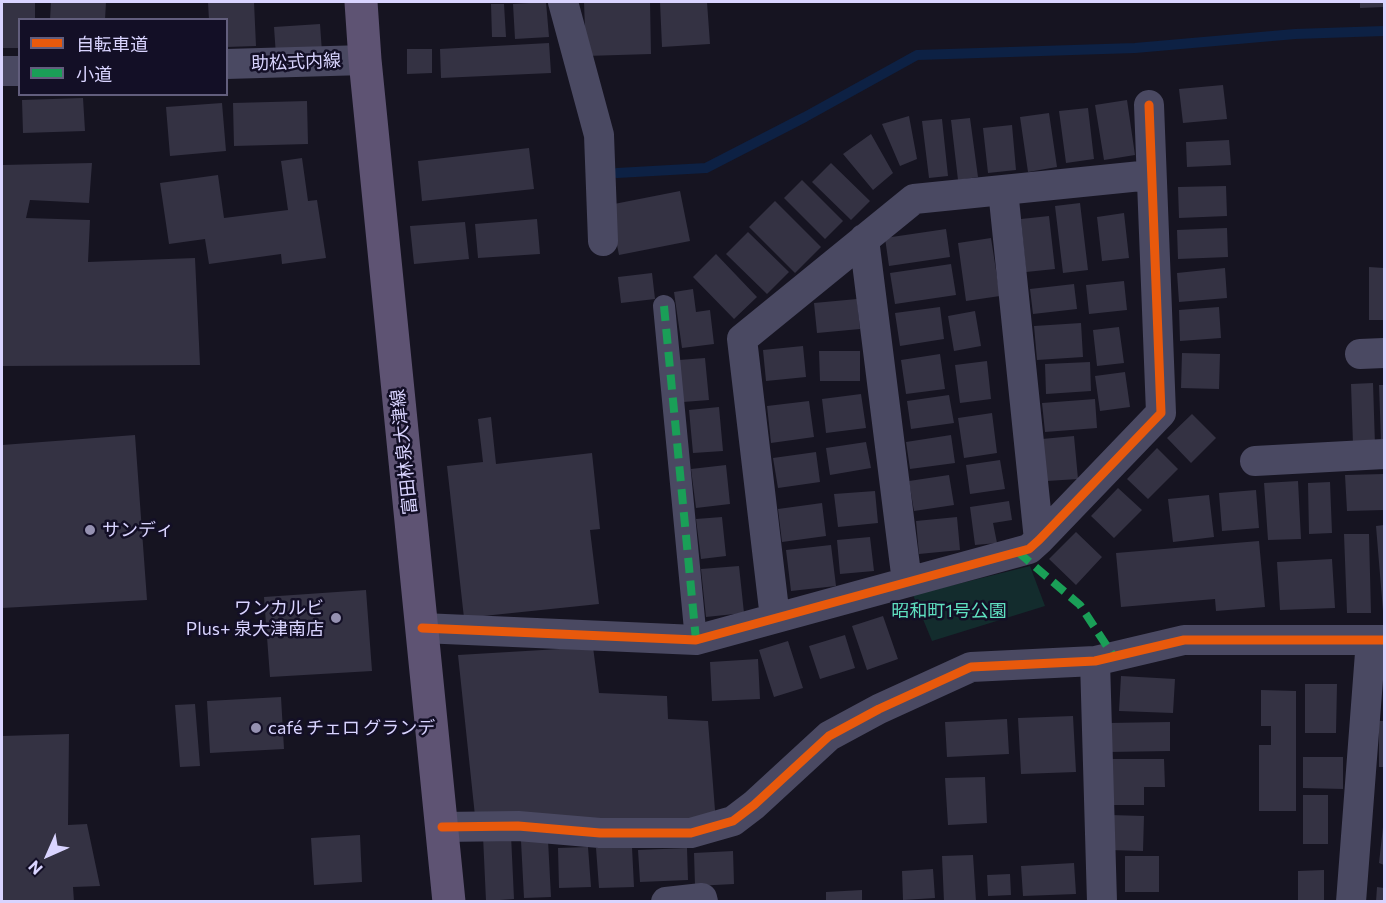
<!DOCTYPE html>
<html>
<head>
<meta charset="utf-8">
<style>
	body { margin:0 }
	#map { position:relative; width:1386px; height:903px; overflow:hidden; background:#161421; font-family:Commissioner,"Noto Sans JP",sans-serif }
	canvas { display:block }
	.frame { position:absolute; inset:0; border:3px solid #d9d4ff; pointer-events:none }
	.legend { position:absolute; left:18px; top:18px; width:210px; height:78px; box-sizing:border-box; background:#130f26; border:2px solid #625e7d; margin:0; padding:8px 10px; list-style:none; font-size:18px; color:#d9d4ff }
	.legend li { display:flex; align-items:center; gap:12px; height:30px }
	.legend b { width:30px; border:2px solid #625e7d }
	.north { position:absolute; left:18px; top:825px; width:60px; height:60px; -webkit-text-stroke:4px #130f26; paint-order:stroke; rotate:225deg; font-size:16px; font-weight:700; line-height:24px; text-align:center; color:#d9d4ff }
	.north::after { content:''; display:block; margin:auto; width:21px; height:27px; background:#d9d4ff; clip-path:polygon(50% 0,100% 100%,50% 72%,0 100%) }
</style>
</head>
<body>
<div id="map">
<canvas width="1386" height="903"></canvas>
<div class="frame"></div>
<ul class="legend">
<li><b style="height:8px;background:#e8590c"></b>自転車道</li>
<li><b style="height:8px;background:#1a9f57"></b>小道</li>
</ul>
<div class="north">N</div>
</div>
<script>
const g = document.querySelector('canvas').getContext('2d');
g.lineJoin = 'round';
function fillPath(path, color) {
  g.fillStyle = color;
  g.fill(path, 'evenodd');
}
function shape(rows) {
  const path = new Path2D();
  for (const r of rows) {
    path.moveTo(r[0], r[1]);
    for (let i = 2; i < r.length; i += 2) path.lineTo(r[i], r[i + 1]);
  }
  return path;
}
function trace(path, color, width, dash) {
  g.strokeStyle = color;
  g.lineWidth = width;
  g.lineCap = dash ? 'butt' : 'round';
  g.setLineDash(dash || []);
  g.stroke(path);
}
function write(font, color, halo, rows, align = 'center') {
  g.font = font + ' Commissioner,"Noto Sans JP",sans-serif';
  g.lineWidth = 5;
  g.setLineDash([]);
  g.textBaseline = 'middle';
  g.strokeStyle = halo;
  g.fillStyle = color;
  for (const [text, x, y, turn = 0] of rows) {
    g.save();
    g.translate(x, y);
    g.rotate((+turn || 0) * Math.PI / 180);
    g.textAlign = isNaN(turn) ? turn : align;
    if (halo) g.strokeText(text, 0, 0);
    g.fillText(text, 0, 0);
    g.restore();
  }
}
fillPath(shape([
	[1030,566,1045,606,932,641,913,595]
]), '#132c2d');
trace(shape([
	[617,173,706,168,805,117,917,55,1135,48,1295,34,1384,31]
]), '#0d2144', 10);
fillPath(shape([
	[2,2,35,2,35,20,20,20,20,48,2,48],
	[51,2,106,2,105,20,50,20],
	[208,2,254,2,256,46,226,47,226,20,209,20],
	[546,2,549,37,515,39,513,4],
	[584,2,650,2,651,54,586,56],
	[660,2,707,2,710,44,662,47],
	[1360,2,1384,2,1384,7,1360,8],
	[491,4,504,4,506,37,492,37],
	[320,24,322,52,276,56,274,27],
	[549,43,551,73,441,78,440,49],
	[407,49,432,49,432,73,407,74],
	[1223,85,1227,119,1183,123,1179,89],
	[83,98,85,131,23,133,22,100],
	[1127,100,1135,155,1104,160,1095,105],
	[307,101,308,144,234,146,233,103],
	[222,103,226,151,170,156,166,107],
	[1088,108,1094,159,1066,163,1059,111],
	[1049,113,1057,167,1028,172,1020,117],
	[909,116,917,159,900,166,882,124],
	[970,118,978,177,958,180,951,120],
	[942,119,948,176,929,178,922,121],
	[1012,125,1016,170,988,173,983,128],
	[871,134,893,173,873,190,843,154],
	[1229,140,1231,165,1187,167,1186,142],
	[529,148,534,189,422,201,418,161],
	[302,158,308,201,317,200,326,258,282,264,281,254,209,264,205,239,169,244,160,183,218,175,224,218,288,210,281,161],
	[92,163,89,203,30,200,26,218,90,220,88,262,195,258,200,365,2,366,2,165],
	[831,163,870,201,851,220,812,182],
	[802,180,843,221,825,239,784,198],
	[1226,186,1227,216,1179,218,1178,187],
	[680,191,690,241,619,255,609,205],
	[775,201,821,247,795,273,749,227],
	[1080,203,1088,270,1063,273,1055,206],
	[1124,213,1129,258,1102,261,1097,217],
	[1049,216,1055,269,1026,272,1021,219],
	[537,219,540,254,478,258,475,224],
	[465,222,469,259,414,264,410,226],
	[1227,228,1228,257,1178,259,1177,230],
	[946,229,950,257,889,266,885,238],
	[748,232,789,272,767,294,726,254],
	[991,238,1000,296,966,301,958,243],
	[716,254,757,297,734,319,693,277],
	[951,264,956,295,895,304,890,273],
	[1369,267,1384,268,1384,320,1369,320],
	[1225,268,1227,298,1179,302,1177,273],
	[652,273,655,299,621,303,618,277],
	[1124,281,1127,310,1089,314,1086,285],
	[1074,284,1077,309,1033,314,1030,289],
	[693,289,696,312,710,310,714,344,682,348,674,292],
	[857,299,860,329,817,333,814,303],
	[940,307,944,339,900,346,895,313],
	[1219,307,1221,338,1180,341,1179,310],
	[975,311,981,346,954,351,948,316],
	[1081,323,1083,357,1037,360,1034,326],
	[1119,327,1124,363,1097,366,1093,330],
	[803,346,806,377,766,381,763,350],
	[819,351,860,351,860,381,820,381],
	[1182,353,1220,354,1219,389,1181,388],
	[940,354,945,389,906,394,901,360],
	[705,358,709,400,683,402,679,360],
	[987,361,991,399,960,403,955,365],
	[1090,362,1091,391,1046,394,1045,364],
	[1125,372,1130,407,1100,411,1095,376],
	[1373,383,1375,445,1353,445,1351,384],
	[1379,385,1384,385,1384,441,1381,441],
	[861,394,866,428,826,433,822,399],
	[949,395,954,423,911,429,907,401],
	[1095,399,1097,428,1045,432,1042,403],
	[809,401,814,437,771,443,767,406],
	[719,407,723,451,693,453,689,410],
	[992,413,997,453,964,458,958,418],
	[1192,414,1216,438,1191,463,1167,438],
	[491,417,496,464,592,453,600,529,590,530,599,604,464,618,447,466,483,462,478,419],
	[135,435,147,600,2,608,2,445],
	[951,435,955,463,910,469,906,442],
	[1074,436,1078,479,1047,481,1042,439],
	[866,442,871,468,830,475,826,448],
	[1157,448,1178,469,1148,499,1127,479],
	[816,452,820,482,778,488,773,458],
	[1000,460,1005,489,970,494,966,465],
	[726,465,730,504,696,508,691,469],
	[1384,474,1384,510,1347,511,1345,475],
	[949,475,954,505,914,511,909,481],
	[1298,481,1301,539,1268,540,1264,483],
	[1330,482,1332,533,1309,534,1308,483],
	[1118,488,1142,510,1114,538,1091,516],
	[1256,490,1259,528,1222,531,1219,493],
	[875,491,878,523,838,527,834,494],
	[1209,495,1214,537,1173,542,1168,499],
	[1009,501,1012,520,993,523,997,543,975,545,970,507],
	[822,503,826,536,782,542,778,509],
	[722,517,726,556,701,559,696,519],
	[957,517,960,550,919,554,916,521],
	[1384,525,1384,611,1383,611,1376,526],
	[1076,532,1102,557,1076,585,1049,559],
	[1344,534,1369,534,1371,613,1347,613],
	[870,537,874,571,840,574,837,540],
	[1259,541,1265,607,1216,611,1215,599,1121,607,1116,553],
	[831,545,836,586,791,591,786,550],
	[1332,559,1335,608,1280,610,1277,562],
	[739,566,744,613,706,617,701,569],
	[366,590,372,671,270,677,264,597],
	[883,616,898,659,867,670,852,626],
	[845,635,855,668,820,679,809,646],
	[788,641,803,688,774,697,759,650],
	[593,647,599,693,667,696,668,719,708,721,716,823,475,816,458,655],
	[758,659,760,699,712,701,710,662],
	[1121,676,1175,679,1173,713,1119,711],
	[1305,684,1337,684,1336,733,1305,733],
	[1261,690,1296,691,1296,811,1259,811,1259,745,1271,745,1271,726,1261,726],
	[281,697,284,749,210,753,207,701],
	[195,704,200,766,180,767,175,705],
	[1073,716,1076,772,1021,774,1018,718],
	[1007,719,1009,754,947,757,945,722],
	[1379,721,1384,721,1384,767,1379,767],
	[1170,722,1170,751,1108,752,1108,723],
	[69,734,68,825,87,824,100,886,73,887,74,902,2,902,2,736],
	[1303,757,1343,757,1343,789,1303,788],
	[1112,759,1164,759,1165,787,1144,787,1144,805,1112,805],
	[985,777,987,823,948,825,945,778],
	[1303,795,1328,795,1328,844,1303,844],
	[1110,815,1144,816,1143,851,1109,850],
	[1383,827,1384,827,1384,865,1379,863],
	[360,835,362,882,314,885,311,838],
	[511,835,514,899,486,901,483,836],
	[548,840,551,897,524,898,521,841],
	[588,847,591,887,559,888,558,848],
	[632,847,634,887,599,888,596,848],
	[687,848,688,880,640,882,638,850],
	[733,851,734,884,695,886,694,853],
	[973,855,976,901,944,902,942,856],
	[1125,856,1159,856,1159,892,1125,892],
	[1074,863,1076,894,1023,896,1021,866],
	[933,869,935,898,903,900,902,871],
	[1324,870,1324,902,1298,902,1298,871],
	[1010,874,1011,895,988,896,987,875],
	[1377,887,1384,888,1384,902,1376,902],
	[862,890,862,902,826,902,826,892]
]), '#343243');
trace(shape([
	[664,306,696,640]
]), '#4a4962', 22);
trace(shape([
	[563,2,599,135,603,241],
	[226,64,365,60],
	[2,71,20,71],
	[1003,190,1039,540],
	[864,239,907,582],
	[1360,354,1384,353],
	[1255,461,1384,454],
	[775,618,742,339,914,199,1151,175],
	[422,628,696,640,1029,549,1039,540,1161,413,1149,105],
	[1095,661,1102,902],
	[442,827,518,826,600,833,691,833,733,821,754,805,829,736,879,709,971,667,1095,661,1184,640,1384,640],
	[666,902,702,898,703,902],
	[1351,902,1371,640]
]), '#4a4962', 30);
trace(shape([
	[361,2,365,60,449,902]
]), '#5e5373', 33);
trace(shape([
	[664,306,696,640],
	[1018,552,1080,605,1114,657]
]), '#1a9f57', 8, [15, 8]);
trace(shape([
	[422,628,696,640,1029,549,1039,540,1161,413,1149,105],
	[442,827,518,826,600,833,691,833,733,821,754,805,829,736,879,709,971,667,1095,661,1184,640,1384,640]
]), '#e8590c', 9);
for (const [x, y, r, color] of [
	[90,530,6,"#9591b1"],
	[336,618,6,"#9591b1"],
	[256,728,6,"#9591b1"]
]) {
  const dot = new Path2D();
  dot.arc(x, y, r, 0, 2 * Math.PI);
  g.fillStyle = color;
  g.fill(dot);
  trace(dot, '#130f26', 2);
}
write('18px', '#d9d4ff', '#130f26', [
	["助松式内線",296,62,-2],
	["富田林泉大津線",404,452,-96]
]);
write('18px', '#d9d4ff', '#130f26', [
	["サンディ",102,530],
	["ワンカルビ",324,608,"right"],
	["Plus+ 泉大津南店",324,629,"right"],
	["café チェロ グランデ",268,728]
], 'left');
write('18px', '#5fe0c0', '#130f26', [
	["昭和町1号公園",949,611]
]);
</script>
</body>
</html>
